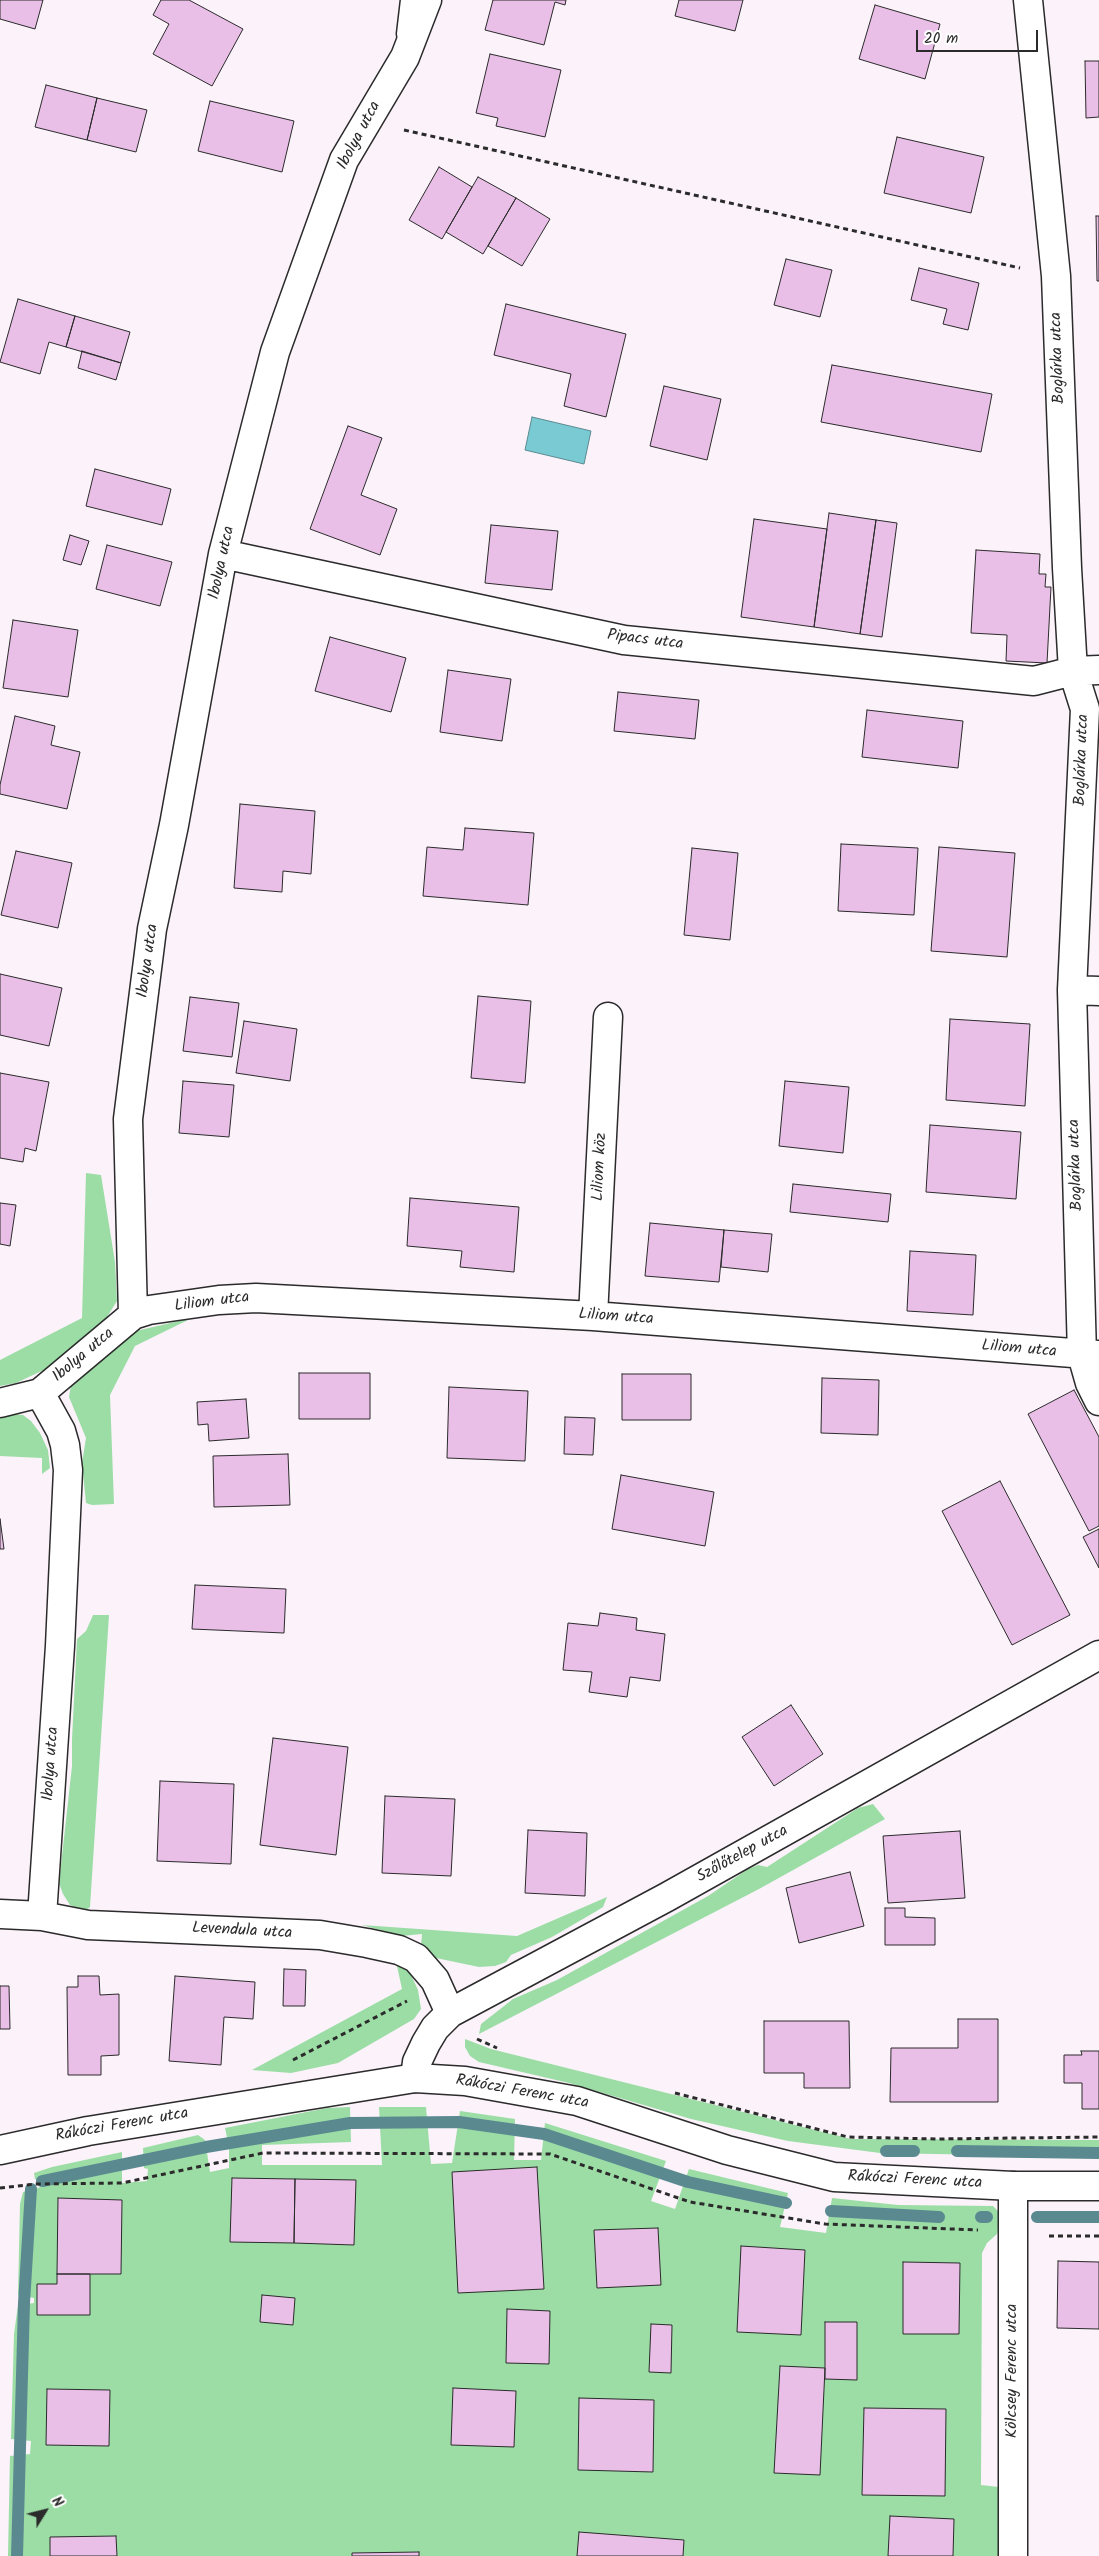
<!DOCTYPE html>
<html>
<head>
<meta charset="utf-8">
<style>
	body { margin:0 }
	#map { position:relative; width:1099px; height:2556px; overflow:hidden; background:#fbf2fa; font-family:Kalam,sans-serif }
	canvas { display:block }
	.north { position:absolute; left:20px; top:2486px; width:50px; height:50px; -webkit-text-stroke:4px #fff; paint-order:stroke; rotate:54deg; font-size:14px; font-weight:700; line-height:20px; text-align:center; color:#2b2b2b }
	.north::after { content:''; display:block; margin:auto; width:18px; height:22px; background:#2b2b2b; clip-path:polygon(50% 0,100% 100%,50% 72%,0 100%) }
	.scale { position:absolute; left:916px; top:30px; width:122px; height:22px; box-sizing:border-box; border:2px solid #2b2b2b; border-top:0; padding-left:6px; font-size:15px; line-height:18px; white-space:nowrap; color:#2b2b2b; -webkit-text-stroke:4px #fff; paint-order:stroke }
</style>
</head>
<body>
<div id="map">
<canvas width="1099" height="2556"></canvas>
<div class="north">N</div>
<div class="scale">20 m</div>
</div>
<script>
const g = document.querySelector('canvas').getContext('2d');
g.lineJoin = 'round';
function fillPath(path, color) {
  g.fillStyle = color;
  g.fill(path, 'evenodd');
}
function shape(rows) {
  const path = new Path2D();
  for (const r of rows) {
    path.moveTo(r[0], r[1]);
    for (let i = 2; i < r.length; i += 2) path.lineTo(r[i], r[i + 1]);
  }
  return path;
}
function trace(path, color, width, dash) {
  g.strokeStyle = color;
  g.lineWidth = width;
  g.lineCap = dash ? 'butt' : 'round';
  g.setLineDash(dash || []);
  g.stroke(path);
}
function write(font, color, halo, rows, align = 'center') {
  g.font = font + ' Kalam,sans-serif';
  g.lineWidth = 4;
  g.setLineDash([]);
  g.textBaseline = 'middle';
  g.strokeStyle = halo;
  g.fillStyle = color;
  for (const [text, x, y, turn = 0] of rows) {
    g.save();
    g.translate(x, y);
    g.rotate((+turn || 0) * Math.PI / 180);
    g.textAlign = isNaN(turn) ? turn : align;
    if (halo) g.strokeText(text, 0, 0);
    g.fillText(text, 0, 0);
    g.restore();
  }
}
fillPath(shape([
	[86,1173,101,1175,115,1262,117,1301,102,1325,48,1368,16,1383,0,1386,0,1360,82,1318],
	[192,1318,135,1346,110,1395,114,1504,92,1505,86,1503,82,1463,86,1438,69,1397,71,1385,127,1333],
	[0,1413,23,1415,31,1421,40,1433,48,1450,50,1468,42,1474,42,1458,0,1456],
	[93,1615,109,1615,90,1907,85,1911,70,1905,63,1894,59,1883,72,1766,72,1739,77,1639,86,1631],
	[873,1804,885,1819,759,1889,479,2034,481,2024,513,1999,557,1980,708,1896,748,1869,758,1865,767,1867,858,1808],
	[607,1897,603,1907,595,1912,552,1937,511,1955,506,1962,495,1966,479,1967,436,1958,426,1952,421,1946,422,1934,401,1936,362,1925,517,1936],
	[395,1957,411,1975,418,1990,421,2009,414,2019,338,2063,291,2073,252,2070,402,1989],
	[465,2039,491,2049,851,2139,1099,2140,1099,2157,880,2153,788,2141,691,2119,569,2083,479,2062,470,2056,465,2047],
	[350,2107,351,2142,262,2145,262,2165,382,2165,379,2107,426,2107,431,2164,452,2163,460,2111,515,2119,514,2160,541,2160,545,2123,666,2161,651,2201,675,2209,689,2169,788,2193,780,2227,826,2233,832,2198,898,2205,993,2206,998,2211,999,2226,997,2234,987,2243,982,2253,981,2485,999,2487,999,2556,8,2556,10,2456,30,2454,31,2441,11,2439,14,2334,18,2305,34,2303,34,2298,18,2295,20,2204,23,2192,44,2186,42,2181,35,2179,34,2173,52,2167,122,2152,122,2183,147,2181,148,2169,144,2168,143,2148,198,2135,205,2140,210,2172,229,2168,229,2147,225,2128,327,2108]
]), '#9cdda6');
const water = shape([
	[532,417,591,431,584,464,525,450,532,417]
]);
fillPath(water, '#7acad3');
trace(water, '#5a8a90', 1);
trace(shape([
	[886,2151,914,2151],
	[957,2151,1099,2153],
	[42,2181,206,2147,350,2123,459,2122,544,2134,688,2182,786,2203],
	[831,2211,939,2217],
	[981,2217,987,2217],
	[1037,2217,1099,2217],
	[17,2556,24,2303,31,2189]
]), '#5a8a90', 12);
const building = shape([
	[0,0,43,0,35,29,0,19,0,0],
	[161,0,189,0,243,29,212,86,153,54,169,24,153,15,161,0],
	[493,0,566,0,565,5,555,2,544,45,485,30,493,0],
	[679,0,743,0,735,31,675,16,679,0],
	[875,5,940,24,925,79,859,59,875,5],
	[490,54,561,70,545,137,496,126,498,118,476,113,490,54],
	[1085,61,1099,61,1099,117,1086,118,1085,61],
	[46,85,97,98,87,140,35,127,46,85],
	[97,98,147,110,136,152,87,140,97,98],
	[210,101,294,121,282,172,198,151,210,101],
	[897,137,984,157,971,213,884,193,897,137],
	[439,167,472,187,442,239,409,220,439,167],
	[478,177,516,198,483,254,446,232,478,177],
	[516,198,550,219,522,266,488,246,516,198],
	[1096,216,1099,216,1099,281,1097,281,1096,216],
	[786,259,832,270,820,317,774,305,786,259],
	[919,268,979,283,968,330,943,324,947,309,911,300,919,268],
	[18,299,75,316,66,347,49,342,40,374,0,362,18,299],
	[506,304,626,334,606,417,564,406,571,374,494,355,506,304],
	[75,316,130,332,121,363,66,347,75,316],
	[82,351,121,363,116,380,78,368,82,351],
	[832,365,992,394,981,452,821,422,832,365],
	[664,386,721,399,707,460,650,446,664,386],
	[348,426,382,438,361,495,397,509,380,555,310,529,348,426],
	[95,469,171,489,162,525,86,506,95,469],
	[829,513,876,520,860,634,814,627,829,513],
	[754,519,827,529,814,627,741,617,754,519],
	[876,520,897,523,882,637,860,634,876,520],
	[491,525,558,531,552,590,485,583,491,525],
	[70,535,89,541,81,565,63,560,70,535],
	[107,545,172,562,160,606,96,589,107,545],
	[976,550,1040,554,1039,574,1046,574,1045,587,1051,587,1047,663,1006,661,1007,635,971,633,976,550],
	[13,620,78,630,68,697,3,688,13,620],
	[330,637,406,658,391,712,315,691,330,637],
	[448,670,511,679,502,741,440,732,448,670],
	[618,692,699,700,695,739,614,731,618,692],
	[867,710,963,721,958,768,862,757,867,710],
	[15,716,55,726,51,745,80,752,67,809,0,794,0,785,15,716],
	[240,804,315,811,311,874,283,871,282,892,234,888,240,804],
	[465,828,534,833,528,905,423,896,427,847,463,850,465,828],
	[841,844,918,848,914,915,838,911,841,844],
	[939,847,1015,853,1007,957,931,951,939,847],
	[692,848,738,853,730,940,684,935,692,848],
	[16,851,72,863,58,928,1,915,16,851],
	[0,974,62,988,49,1046,0,1035,0,974],
	[478,996,531,1001,525,1083,471,1078,478,996],
	[190,997,239,1003,232,1057,183,1051,190,997],
	[950,1019,1030,1024,1025,1106,946,1100,950,1019],
	[244,1021,297,1029,290,1081,236,1073,244,1021],
	[0,1073,49,1082,36,1151,25,1148,23,1162,0,1158,0,1073],
	[183,1081,234,1085,229,1137,179,1133,183,1081],
	[785,1081,849,1087,843,1153,779,1146,785,1081],
	[930,1125,1021,1132,1016,1199,926,1192,930,1125],
	[793,1184,891,1194,888,1222,790,1212,793,1184],
	[410,1198,519,1207,514,1272,460,1267,462,1251,407,1246,410,1198],
	[0,1203,16,1205,10,1246,0,1244,0,1203],
	[650,1223,724,1230,719,1282,645,1276,650,1223],
	[724,1230,772,1234,768,1272,721,1267,724,1230],
	[910,1251,976,1255,973,1315,907,1311,910,1251],
	[299,1373,370,1373,370,1419,299,1419,299,1373],
	[622,1374,691,1374,691,1420,622,1420,622,1374],
	[822,1378,879,1380,878,1435,821,1433,822,1378],
	[449,1387,528,1391,525,1461,447,1458,449,1387],
	[1074,1390,1099,1437,1099,1526,1089,1531,1028,1414,1074,1390],
	[246,1399,249,1438,209,1441,208,1424,198,1425,197,1402,246,1399],
	[565,1417,595,1418,593,1455,564,1454,565,1417],
	[288,1454,290,1505,214,1507,213,1456,288,1454],
	[621,1475,714,1492,705,1546,612,1529,621,1475],
	[1000,1481,1070,1615,1012,1645,942,1511,1000,1481],
	[0,1519,4,1549,0,1549,0,1519],
	[1099,1529,1099,1568,1083,1537,1099,1529],
	[195,1585,286,1589,284,1633,192,1629,195,1585],
	[600,1613,637,1618,636,1630,665,1634,660,1681,630,1677,627,1697,589,1692,592,1672,563,1670,568,1623,598,1626,600,1613],
	[791,1705,823,1754,774,1786,742,1737,791,1705],
	[273,1738,348,1747,336,1855,260,1845,273,1738],
	[160,1781,234,1784,231,1864,157,1861,160,1781],
	[385,1796,455,1799,451,1876,382,1873,385,1796],
	[528,1830,587,1833,585,1896,525,1893,528,1830],
	[960,1831,965,1898,888,1903,883,1836,960,1831],
	[850,1872,864,1926,799,1943,786,1888,850,1872],
	[885,1908,905,1908,905,1917,935,1918,935,1945,885,1945,885,1908],
	[284,1969,306,1970,305,2006,283,2006,284,1969],
	[78,1976,99,1976,100,1995,119,1994,119,2055,101,2056,101,2075,68,2075,67,1987,78,1987,78,1976],
	[175,1976,255,1982,253,2019,224,2017,221,2065,169,2061,175,1976],
	[0,1986,9,1986,10,2029,0,2029,0,1986],
	[958,2019,998,2019,998,2102,890,2102,891,2048,958,2048,958,2019],
	[764,2021,849,2021,850,2088,804,2088,804,2073,764,2073,764,2021],
	[1081,2051,1099,2051,1099,2109,1082,2109,1082,2083,1064,2083,1064,2055,1082,2055,1081,2051],
	[537,2167,544,2289,458,2293,452,2172,537,2167],
	[232,2178,295,2179,294,2243,230,2242,232,2178],
	[295,2179,356,2180,354,2245,294,2243,295,2179],
	[58,2198,122,2200,121,2274,57,2274,58,2198],
	[658,2228,661,2285,597,2288,594,2230,658,2228],
	[741,2246,805,2250,801,2335,737,2332,741,2246],
	[1058,2261,1099,2262,1099,2329,1057,2328,1058,2261],
	[903,2262,960,2263,959,2334,903,2334,903,2262],
	[57,2274,90,2274,90,2315,37,2315,37,2284,57,2284,57,2274],
	[262,2295,295,2298,293,2325,260,2322,262,2295],
	[507,2309,550,2311,549,2364,506,2363,507,2309],
	[825,2322,857,2322,857,2380,825,2379,825,2322],
	[651,2324,672,2325,671,2373,649,2372,651,2324],
	[780,2366,825,2368,820,2475,774,2473,780,2366],
	[453,2388,516,2391,514,2447,451,2445,453,2388],
	[47,2389,110,2390,109,2446,46,2445,47,2389],
	[579,2398,654,2400,653,2472,578,2470,579,2398],
	[864,2408,946,2409,945,2496,862,2495,864,2408],
	[890,2516,954,2519,953,2556,888,2556,890,2516],
	[579,2532,684,2540,683,2556,577,2556,579,2532],
	[116,2536,117,2556,50,2556,50,2537,116,2536],
	[419,2552,419,2556,352,2556,352,2553,419,2552]
]);
fillPath(building, '#e9bfe7');
trace(building, '#2b2b2b', 1);
const lane = shape([
	[406,34,410,0]
]);
const street = shape([
	[1028,0,1056,276,1067,568,1073,671,1085,709,1072,990,1082,1355,1090,1383,1099,1401],
	[223,554,624,640,1034,681,1073,671,1099,670],
	[1072,990,1099,991],
	[133,1315,128,1119,152,929,174,825,223,554,275,352,344,160,405,57,427,0],
	[593,1316,608,1017],
	[40,1393,61,1431,65,1445,68,1470,60,1646,42,1916],
	[0,1403,40,1393,133,1315,149,1310,219,1300,256,1298,593,1316,1099,1355],
	[0,1914,42,1916,88,1925,320,1935,367,1943,399,1950,416,1958,435,1980,450,2013],
	[415,2078,417,2062,426,2043,435,2028,450,2013,667,1897,1099,1655],
	[1013,2556,1013,2186]
]);
const secondary = shape([
	[0,2150,88,2131,415,2078,465,2081,577,2101,727,2150,834,2177,1013,2186,1099,2186]
]);
trace(lane, '#2b2b2b', 21);
trace(street, '#2b2b2b', 31);
trace(secondary, '#2b2b2b', 31);
trace(shape([
	[404,130,1020,268],
	[477,2039,497,2048],
	[293,2060,407,2001],
	[675,2093,848,2137,936,2139,1099,2137],
	[0,2188,35,2184,122,2183,263,2153,550,2154,690,2202,825,2224,978,2230],
	[1049,2236,1099,2236]
]), '#2b2b2b', 3, [5, 4]);
trace(lane, '#fff', 18);
trace(street, '#fff', 28);
trace(secondary, '#fff', 28);
write('16px', '#2b2b2b', '#fff', [
	["Ibolya utca",360,136,-62],
	["Boglárka utca",1059,358,-92],
	["Ibolya utca",223,563,-78],
	["Pipacs utca",645,641,7],
	["Boglárka utca",1083,760,-88],
	["Ibolya utca",149,961,-82],
	["Boglárka utca",1077,1165,-92],
	["Liliom köz",601,1167,-87],
	["Liliom utca",212,1303,-7],
	["Liliom utca",616,1318,4],
	["Liliom utca",1019,1350,5],
	["Ibolya utca",84,1356,-40],
	["Ibolya utca",52,1764,-86],
	["Szőlőtelep utca",743,1855,-29],
	["Levendula utca",242,1932,3],
	["Rákóczi Ferenc utca",522,2093,10],
	["Rákóczi Ferenc utca",122,2126,-10],
	["Rákóczi Ferenc utca",915,2181,3],
	["Kölcsey Ferenc utca",1013,2371,-90]
]);
</script>
</body>
</html>
